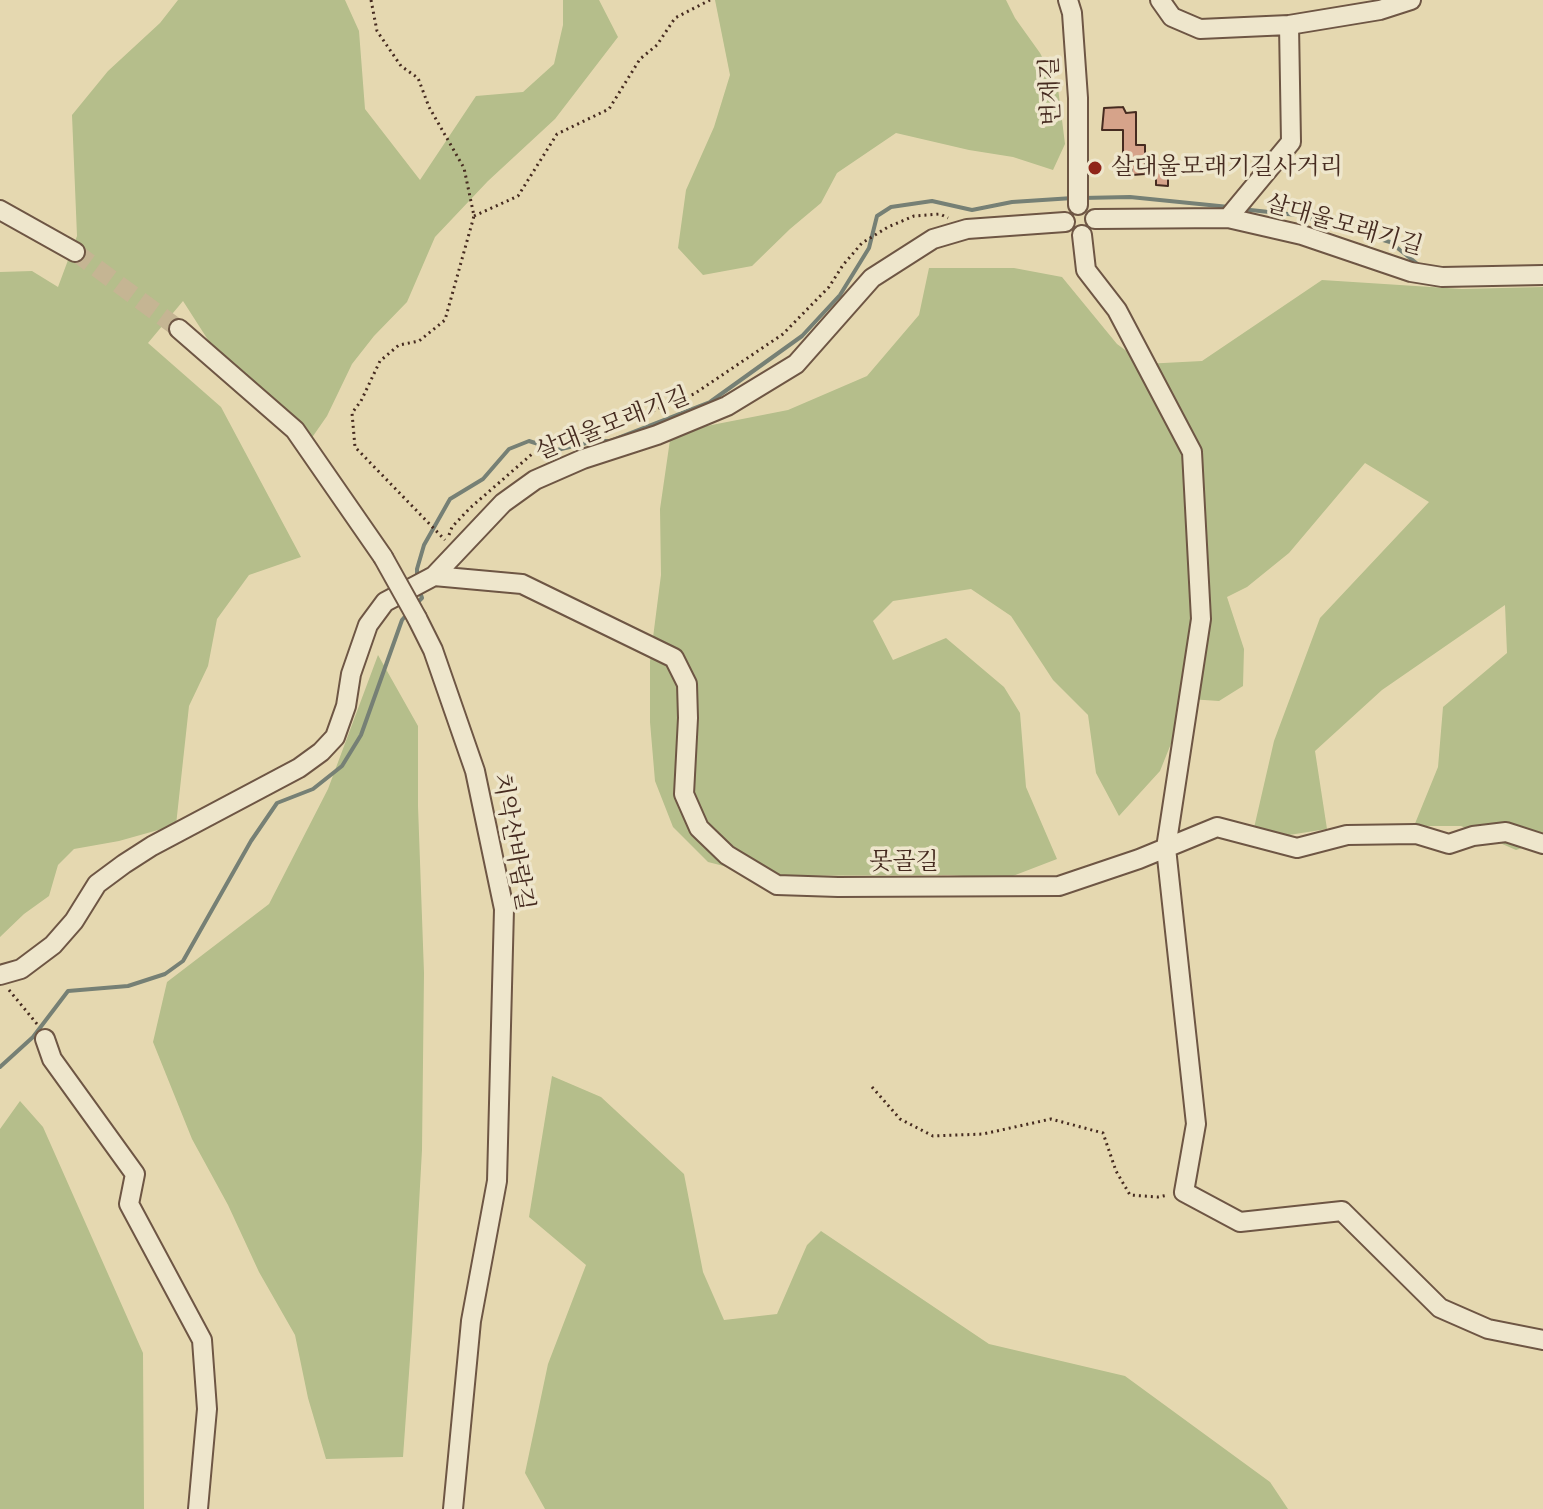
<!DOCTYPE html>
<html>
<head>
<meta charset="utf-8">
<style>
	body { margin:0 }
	canvas { display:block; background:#e5d8b0 }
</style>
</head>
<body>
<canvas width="1543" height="1509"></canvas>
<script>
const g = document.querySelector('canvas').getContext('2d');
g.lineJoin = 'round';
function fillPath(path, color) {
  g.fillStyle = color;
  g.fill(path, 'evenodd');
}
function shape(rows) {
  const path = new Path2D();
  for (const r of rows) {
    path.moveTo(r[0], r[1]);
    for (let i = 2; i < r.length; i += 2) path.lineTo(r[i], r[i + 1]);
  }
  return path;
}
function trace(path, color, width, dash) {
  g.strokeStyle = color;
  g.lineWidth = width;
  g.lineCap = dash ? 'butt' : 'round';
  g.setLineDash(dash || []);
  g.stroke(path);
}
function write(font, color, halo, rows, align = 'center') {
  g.font = font + ' Alegreya,"Noto Serif KR",serif';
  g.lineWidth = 7;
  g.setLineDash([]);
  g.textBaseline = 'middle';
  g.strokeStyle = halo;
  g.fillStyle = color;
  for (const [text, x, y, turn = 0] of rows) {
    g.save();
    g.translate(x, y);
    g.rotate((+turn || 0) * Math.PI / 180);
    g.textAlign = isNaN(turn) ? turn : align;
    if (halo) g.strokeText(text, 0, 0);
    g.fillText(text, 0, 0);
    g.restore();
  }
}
fillPath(shape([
	[178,0,345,0,359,31,365,109,420,180,476,96,523,92,554,64,563,25,563,0,599,0,618,37,555,119,488,181,435,237,407,302,374,336,352,364,327,416,311,439,210,343,183,301,148,343,221,407,301,557,249,575,217,619,208,666,189,706,176,825,119,841,74,849,58,865,49,896,24,914,0,937,0,272,32,271,58,287,77,236,72,115,108,71,160,23],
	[715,0,1006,0,1015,18,1040,53,1058,88,1065,144,1053,170,1013,157,969,150,896,133,837,173,821,203,790,229,752,266,703,275,678,248,686,190,714,127,730,75],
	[929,268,1014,268,1062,277,1117,344,1144,364,1202,361,1322,280,1462,289,1543,287,1543,841,1516,850,1461,826,1414,826,1438,767,1443,707,1507,653,1505,605,1382,690,1315,751,1327,829,1251,841,1274,741,1320,618,1429,502,1365,463,1289,553,1247,587,1227,597,1244,649,1243,686,1219,701,1189,699,1160,771,1119,816,1096,773,1088,715,1053,680,1011,616,971,589,893,601,873,621,893,660,946,638,1004,687,1020,713,1026,787,1057,859,1005,879,950,875,763,876,708,862,673,827,655,781,650,722,650,661,661,575,660,509,671,433,788,410,867,376,919,315],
	[378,655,418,726,418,806,424,973,422,1150,412,1331,403,1457,326,1459,308,1398,295,1335,259,1272,228,1205,192,1139,153,1042,167,982,269,904,328,789],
	[552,1076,601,1097,684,1174,703,1272,724,1320,777,1314,807,1245,821,1231,989,1344,1125,1376,1270,1482,1288,1509,545,1509,525,1473,548,1364,586,1265,529,1217],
	[20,1101,43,1127,143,1353,144,1509,0,1509,0,1129]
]), '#b5be8b');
trace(shape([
	[1082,198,1130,197,1229,207],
	[1241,209,1297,215,1390,242,1420,266],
	[417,581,417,569,424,545,450,499,483,479,509,449,529,441,557,450,595,441,610,441,710,402,802,336,840,295,869,248,877,216,891,207,932,201,972,210,1012,202,1073,198],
	[415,605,422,598,419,589],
	[0,1067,33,1037,68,991,128,986,165,974,183,961,251,841,277,803,313,789,342,766,361,735,402,620,409,612]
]), '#768075', 4);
const building = shape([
	[1123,107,1126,113,1136,112,1136,145,1145,145,1145,174,1132,175,1132,168,1123,168,1123,130,1102,130,1104,108,1123,107],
	[1156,168,1168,169,1168,186,1156,185,1156,168]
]);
fillPath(building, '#d6a38a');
trace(building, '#462b20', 2);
trace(shape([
	[75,252,179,329]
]), '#c5b593', 18, [18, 9]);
const minor = shape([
	[1068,0,1072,13,1078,98,1078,205],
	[1160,0,1172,17,1200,29,1289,25,1380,10,1411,0],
	[0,210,75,252],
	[1228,218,1291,142,1289,25],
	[1095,219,1228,218,1302,235,1411,272,1442,277,1543,275],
	[1082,235,1086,270,1117,310,1192,452,1201,619,1166,848,1196,1124,1184,1192,1240,1222,1342,1211,1440,1308,1488,1329,1543,1340],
	[179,329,295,430,383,557],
	[434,576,522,584,674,658,687,684,688,718,684,794,699,828,727,855,777,885,838,887,1059,886,1139,859,1217,827,1297,848,1347,835,1416,834,1449,844,1473,836,1506,832,1543,844],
	[417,618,433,650,475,771,504,909,497,1181,471,1321,453,1509],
	[0,975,21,969,53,945,74,921,97,884,124,864,152,846,299,768,321,752,335,737,346,706,351,674,368,625,385,602,434,576,503,503,535,480,583,459,657,435,727,406,796,364,872,278,933,239,967,229,1065,222],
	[45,1039,52,1059,135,1174,129,1204,202,1340,207,1409,198,1509]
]);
trace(minor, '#6e5644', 22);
trace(shape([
	[371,0,377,31,401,66,418,78,429,107,464,168,474,216,445,320,419,341,399,345,380,361,361,401,352,413,355,447,445,540],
	[474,216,518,196,557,134,609,109,640,59,657,45,675,18,710,0],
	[449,535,452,527,470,508,532,454,576,432,636,418,694,394,783,334,829,287,843,265,862,243,888,227,914,216,940,214,948,218],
	[9,990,37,1024],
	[872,1087,900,1119,933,1136,983,1134,1051,1119,1103,1133,1116,1171,1130,1195,1158,1197,1168,1195]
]), '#462b20', 3, [2, 4]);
trace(minor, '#eee6cc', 18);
const minorBridge = shape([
	[383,557,417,618]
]);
trace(minorBridge, '#6e5644', 22, []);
trace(minorBridge, '#eee6cc', 18);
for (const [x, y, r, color] of [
	[1095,168,8,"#8f2418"]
]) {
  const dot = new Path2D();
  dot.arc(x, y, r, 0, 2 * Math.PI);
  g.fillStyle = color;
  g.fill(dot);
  trace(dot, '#eee6cc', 3);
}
write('24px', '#462b20', '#eee6cc', [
	["번재길",1052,91,-92],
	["살대울모래기길",1344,226,16],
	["살대울모래기길",613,425,-21],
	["치악산바람길",512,842,80],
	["못골길",904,863]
]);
write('24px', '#462b20', '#eee6cc', [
	["살대울모래기길사거리",1111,168]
], 'left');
</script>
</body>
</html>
